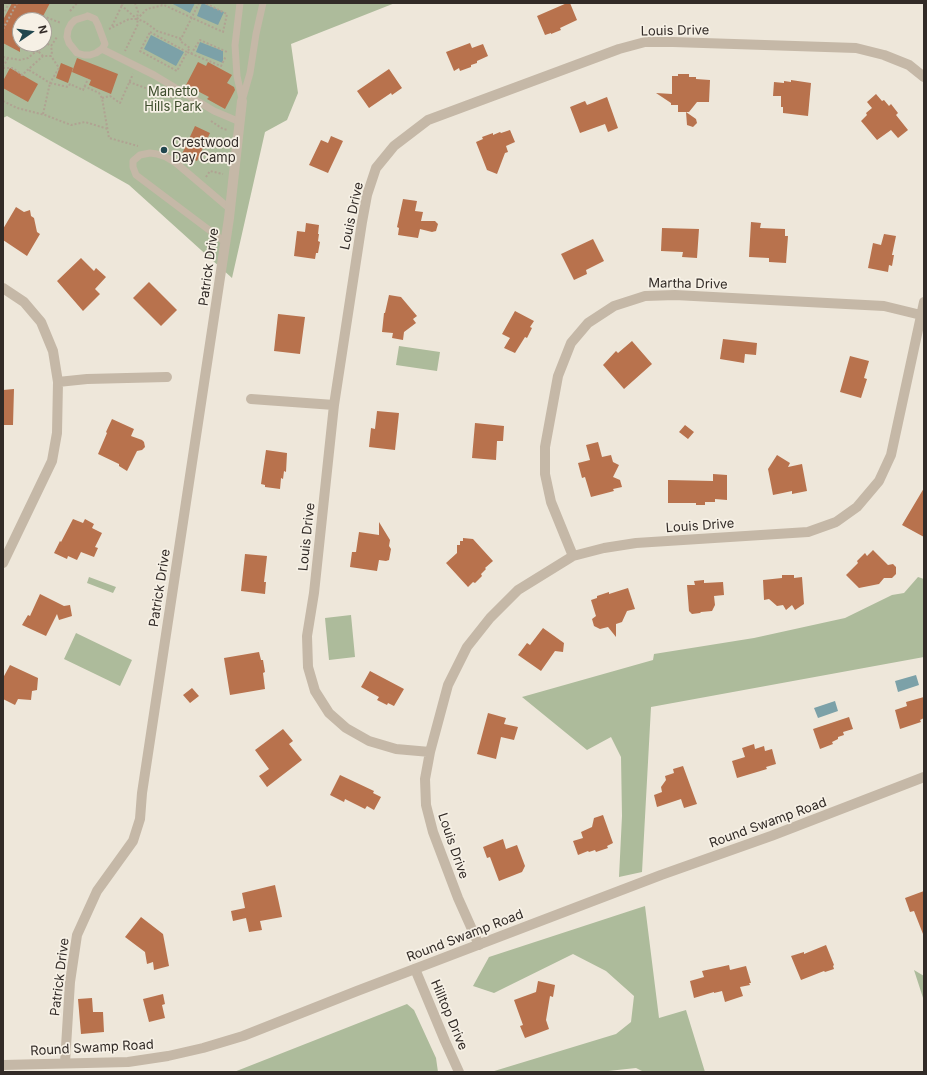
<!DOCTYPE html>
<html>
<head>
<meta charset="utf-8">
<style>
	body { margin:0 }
	#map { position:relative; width:927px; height:1075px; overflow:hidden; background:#eee7da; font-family:Inter,sans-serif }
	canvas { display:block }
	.frame { position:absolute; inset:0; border:4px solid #322b27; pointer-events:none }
	.north { position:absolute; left:12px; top:12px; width:40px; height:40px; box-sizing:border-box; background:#f6f0e5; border:1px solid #a8a199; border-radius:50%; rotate:77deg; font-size:11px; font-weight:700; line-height:16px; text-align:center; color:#322b27 }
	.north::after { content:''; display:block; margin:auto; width:14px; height:18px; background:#21474f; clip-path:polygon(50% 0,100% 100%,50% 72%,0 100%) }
</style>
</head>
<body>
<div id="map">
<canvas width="927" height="1075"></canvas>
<div class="frame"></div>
<div class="north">N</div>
</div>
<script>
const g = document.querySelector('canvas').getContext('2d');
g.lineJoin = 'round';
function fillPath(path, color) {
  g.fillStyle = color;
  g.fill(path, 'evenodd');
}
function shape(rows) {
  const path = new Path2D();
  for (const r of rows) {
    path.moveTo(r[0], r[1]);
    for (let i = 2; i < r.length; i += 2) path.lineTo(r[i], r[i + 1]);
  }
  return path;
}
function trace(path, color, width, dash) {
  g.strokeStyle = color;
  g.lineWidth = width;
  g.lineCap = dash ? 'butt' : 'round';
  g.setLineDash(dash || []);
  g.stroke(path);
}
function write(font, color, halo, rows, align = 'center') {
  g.font = font + ' Inter,sans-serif';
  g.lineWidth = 3.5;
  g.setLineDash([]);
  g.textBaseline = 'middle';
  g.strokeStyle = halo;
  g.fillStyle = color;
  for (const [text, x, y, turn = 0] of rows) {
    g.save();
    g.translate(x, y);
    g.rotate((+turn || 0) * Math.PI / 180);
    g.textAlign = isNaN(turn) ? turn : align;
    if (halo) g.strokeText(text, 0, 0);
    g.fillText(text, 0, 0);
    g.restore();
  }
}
fillPath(shape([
	[3,3,395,3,291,44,298,93,287,120,265,132,232,278,129,185,7,116,3,118],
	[20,20,44,20,44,44,20,44],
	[399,346,440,352,437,371,396,365],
	[89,577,116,587,113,593,87,583],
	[918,577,924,579,924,657,651,707,642,872,619,877,622,816,621,757,611,737,587,750,522,697,653,660,654,654,754,638,845,618,892,595,904,593],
	[351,615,355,657,329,660,325,618],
	[76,633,132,660,120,686,64,659],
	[645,906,659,1018,686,1010,705,1072,644,1072,636,1068,599,1072,491,1072,616,1034,631,1022,634,996,606,971,573,954,494,993,473,986,489,957],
	[914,970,924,976,924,1001],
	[407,1004,414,1010,436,1058,438,1072,234,1072]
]), '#adbb9b');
fillPath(shape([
	[171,3,195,3,190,13],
	[202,3,224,12,218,25,197,16],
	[151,35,184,52,176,66,144,49],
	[200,42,223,51,223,63,196,52],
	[916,675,919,685,898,692,895,681],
	[835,701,838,711,818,718,814,708]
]), '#7ca1a8');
fillPath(shape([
	[12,3,50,3,41,20,20,20,20,52,3,43,3,20],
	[567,3,570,3,577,20,560,28,561,30,551,34,551,33,545,35,537,16],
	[470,43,472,48,483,44,488,56,477,61,477,63,471,65,471,67,460,71,459,68,454,71,446,52],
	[77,58,118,74,111,94,89,85,91,80,72,72],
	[198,62,206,66,208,62,232,75,227,83,234,87,235,90,225,109,207,99,209,97,186,85],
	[61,63,73,68,68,83,56,78],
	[10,68,38,84,28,102,3,88,3,81],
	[389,69,402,88,392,95,391,93,369,108,357,91],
	[678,74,689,74,689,77,696,77,696,79,710,80,709,102,697,102,689,112,686,112,696,119,697,123,693,127,687,125,686,112,678,112,678,105,671,105,671,103,656,93,672,94,672,76,678,76],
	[791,80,811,83,808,116,783,113,783,107,781,107,781,96,773,96,774,82,784,83,784,81,791,82],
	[876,94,882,101,884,100,889,106,891,104,898,113,896,115,908,130,898,138,891,130,877,140,861,121,867,115,866,113,872,108,867,102],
	[607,97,618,128,608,132,605,124,580,133,570,107,585,101,587,105],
	[195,126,210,133,197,161,182,154],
	[510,130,515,142,506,146,508,152,505,153,497,174,487,170,476,142,483,139,482,137,493,133,493,135,500,132,501,133],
	[331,136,343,141,328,173,309,165,321,140,328,143],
	[403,199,417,201,415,211,423,212,421,221,435,221,438,224,436,231,432,232,420,229,418,238,398,235,399,228,397,227],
	[16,207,24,212,30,210,31,216,34,218,37,232,40,234,27,256,3,240,3,229],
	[751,222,761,223,760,228,785,229,785,236,788,236,786,263,769,262,769,258,749,257],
	[306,223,319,225,318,234,319,234,318,241,320,242,318,253,316,253,315,259,294,256,297,231,305,232],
	[662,228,699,229,697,258,682,257,683,252,661,251],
	[884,234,896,236,892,255,894,255,892,266,889,265,888,272,868,268,873,243,881,245],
	[593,239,604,261,586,270,587,274,574,280,561,254],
	[81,258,94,271,96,268,106,277,95,289,100,294,83,311,57,281],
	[149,282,177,310,161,326,133,298],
	[389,295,401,297,417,316,413,319,416,323,404,332,403,340,392,338,393,333,382,332,384,313,385,313],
	[515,311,534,321,530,327,532,328,527,338,525,337,515,353,504,348,510,338,502,334],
	[278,314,305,317,300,354,274,351],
	[723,339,757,343,756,355,745,354,744,363,720,359],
	[632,341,652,364,624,389,603,365,616,351,618,353],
	[850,356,869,361,864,378,867,379,861,398,840,392],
	[14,389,13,425,3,425,3,390],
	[377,411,399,413,395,450,369,447,371,428,375,429],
	[112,419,134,429,131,436,142,440,144,442,145,447,142,450,137,451,127,471,119,466,119,464,98,454,107,433,106,432],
	[475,423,504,426,503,441,497,441,496,460,472,458],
	[685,425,694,432,688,439,679,432],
	[598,442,602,457,611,455,613,462,619,465,613,477,620,480,622,487,613,489,614,491,591,497,585,477,582,478,578,463,590,460,586,445],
	[266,450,287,453,286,472,284,471,283,479,281,478,280,489,265,487,265,485,261,484],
	[777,455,790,463,788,467,802,464,807,491,792,494,792,491,773,495,768,469],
	[713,474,727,475,727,500,715,499,715,502,705,502,705,505,696,505,696,503,668,503,668,480,713,481],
	[924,488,924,537,902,525],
	[73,519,83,523,85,519,94,524,92,528,102,533,95,547,98,548,94,557,81,552,77,560,68,556,67,559,54,553,60,541,61,542],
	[379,522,390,540,389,546,391,549,389,560,386,561,379,560,377,571,350,567,352,552,356,552,359,532,379,535],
	[463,538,473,539,493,561,485,568,486,569,481,574,482,576,475,583,473,582,468,587,446,563,457,553,457,545,460,545,460,541,463,541],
	[873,550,888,565,893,564,896,567,896,574,892,578,884,578,879,584,859,588,846,575,858,563,857,561,865,553,867,556],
	[245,554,267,556,264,582,266,582,265,594,241,591],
	[782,575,794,575,794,578,802,577,804,604,795,610,792,605,786,610,783,605,777,606,769,599,764,600,763,580,782,578],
	[704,580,704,583,723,582,724,595,714,596,715,605,712,611,701,612,700,613,692,614,689,611,687,585,695,585,694,581],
	[628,588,635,609,627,611,622,622,616,624,616,637,608,627,600,629,594,626,592,619,596,616,591,600,597,598,597,596,609,592,609,594],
	[40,594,64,606,70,605,72,616,59,620,57,614,46,636,22,625,28,615,30,616],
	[543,628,564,643,563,652,555,651,541,671,518,655,527,643,530,645],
	[259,652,261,660,263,660,265,672,263,673,265,689,230,695,224,658],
	[10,665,38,678,37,690,32,691,31,700,18,699,15,705,3,699,3,678],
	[370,671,404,689,394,706,388,703,387,705,377,700,379,697,361,687],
	[192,688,199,696,190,703,183,695],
	[924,697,924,718,920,720,921,722,900,729,895,710,907,706,906,702],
	[488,713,506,718,504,724,518,727,514,740,501,737,496,759,477,754],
	[849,717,853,729,843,732,844,735,838,737,838,739,832,742,833,744,820,749,813,729],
	[283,729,293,741,289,744,302,760,267,787,259,776,269,769,255,750],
	[754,744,755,749,764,746,765,751,772,749,776,764,766,767,767,769,737,778,732,761,745,757,742,748],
	[683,766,697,804,684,808,681,799,657,807,654,795,662,792,661,787,666,780,665,776,674,773,673,769],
	[340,775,374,791,373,793,381,797,374,810,367,806,365,809,345,799,344,802,330,795],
	[603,815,613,843,607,846,608,848,596,852,595,850,589,852,588,851,578,855,573,841,583,838,581,832,592,827,594,818],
	[503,839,506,849,517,845,525,866,522,872,499,881,490,857,487,858,483,847],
	[275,885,282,917,260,921,262,930,249,932,246,918,233,921,231,911,245,908,242,893],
	[924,891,924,934,923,934,914,911,910,912,905,898],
	[141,917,163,934,169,966,154,970,153,962,147,964,145,952,125,937],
	[826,945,834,965,833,966,834,969,825,972,824,971,801,980,791,956,804,952,804,954],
	[729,965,730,970,746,966,751,983,749,983,750,985,740,987,743,996,725,1002,722,991,714,993,714,992,694,998,690,981,704,977,702,971],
	[538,981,555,985,553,997,550,996,546,1020,549,1029,525,1038,520,1026,523,1025,514,1000,536,992],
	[163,994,165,1004,162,1005,165,1018,149,1022,143,999],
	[92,998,93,1012,103,1012,104,1032,81,1034,78,999]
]), '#b8724d');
trace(shape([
	[135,3,138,12,137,19],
	[161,3,164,5,223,32,227,14,205,3],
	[199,3,180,41,190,48,187,52,221,66,226,56],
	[121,5,137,19,145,22,157,31,182,39],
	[70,11,77,3],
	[3,15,9,3],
	[43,16,61,23],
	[137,19,147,9,164,5],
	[112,26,123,3],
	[3,29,17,3],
	[109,29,129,19,137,19,138,24,125,51],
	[150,32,187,52,177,71,140,51,150,32],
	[44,44,46,43,51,46],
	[191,54,200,40,227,52],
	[43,56,38,51,40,46,44,44],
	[3,57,20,60,28,58,34,53,38,51],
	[3,67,8,58],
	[3,68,13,68,22,75,43,56,51,56,52,52,51,46,57,37],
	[29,70,50,83,59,68,51,56],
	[129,82,173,98],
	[84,86,99,93,102,98,109,138,138,146],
	[102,98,110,96,120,103,133,74],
	[3,101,17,108,45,115,71,125,85,122,108,129],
	[43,114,50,83,68,87,70,84,83,90,88,79],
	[211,121,223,129,228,130],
	[206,177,210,171,223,174]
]), '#b0a292', 2, [2, 2]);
trace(shape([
	[240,3,235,45,237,76,242,99],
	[88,16,95,19,98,25,105,44,102,49,96,53,90,55,84,55,77,53,69,43,67,37,68,30,71,24,75,20,88,16],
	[102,49,154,75,214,111,240,122],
	[242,101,250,73,256,34,263,3],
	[225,242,136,175,133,167,133,161,140,155,150,153,157,154,166,157,176,163,230,209]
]), '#c5b8a7', 7);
trace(shape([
	[3,288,24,302,41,322,53,351,58,382,57,433,52,461,3,563],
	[58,382,87,379,167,377],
	[251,399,334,405],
	[573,556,551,502,545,474,545,447,558,376,571,343,588,323,614,306,645,296,675,295,884,306,921,315],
	[430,752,396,749,369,741,346,728,329,713,315,691,308,667,307,636,314,593,334,405,362,222,367,195,376,168,394,146,428,120,619,49,645,42,673,42,856,48,884,55,909,65,924,77],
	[479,945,458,898,433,832,426,805,425,779,430,752,448,685,467,647,490,618,518,590,573,556,604,548,636,543,808,532,836,522,857,507,879,481,891,455,924,302],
	[415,969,445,1041,459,1072],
	[65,1063,70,982,77,935,97,891,133,841,140,819,142,793,229,218,242,101]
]), '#c5b8a7', 10);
trace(shape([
	[3,1065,128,1062,168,1056,203,1048,243,1036,357,991,661,875,771,836,924,777]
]), '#c5b8a7', 10);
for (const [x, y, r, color] of [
	[164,150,4,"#21474f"]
]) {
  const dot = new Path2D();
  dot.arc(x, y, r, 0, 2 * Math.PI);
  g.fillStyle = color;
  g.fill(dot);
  trace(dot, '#f6f0e5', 1.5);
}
write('13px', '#322b27', '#f6f0e5', [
	["Louis Drive",675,31,-1],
	["Louis Drive",352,216,-78],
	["Patrick Drive",209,267,-82],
	["Martha Drive",688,284,1],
	["Louis Drive",700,526,-4],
	["Louis Drive",307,537,-84],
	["Patrick Drive",160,588,-81],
	["Round Swamp Road",768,823,-20],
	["Louis Drive",453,846,71],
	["Round Swamp Road",465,936,-21],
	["Patrick Drive",60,977,-83],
	["Hilltop Drive",449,1015,67],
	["Round Swamp Road",92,1048,-3]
]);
write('13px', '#3e4d2d', '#f6f0e5', [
	["Manetto",173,92],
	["Hills Park",173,107]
]);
write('13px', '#322b27', '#f6f0e5', [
	["Crestwood",172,143],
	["Day Camp",172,158]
], 'left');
</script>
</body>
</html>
